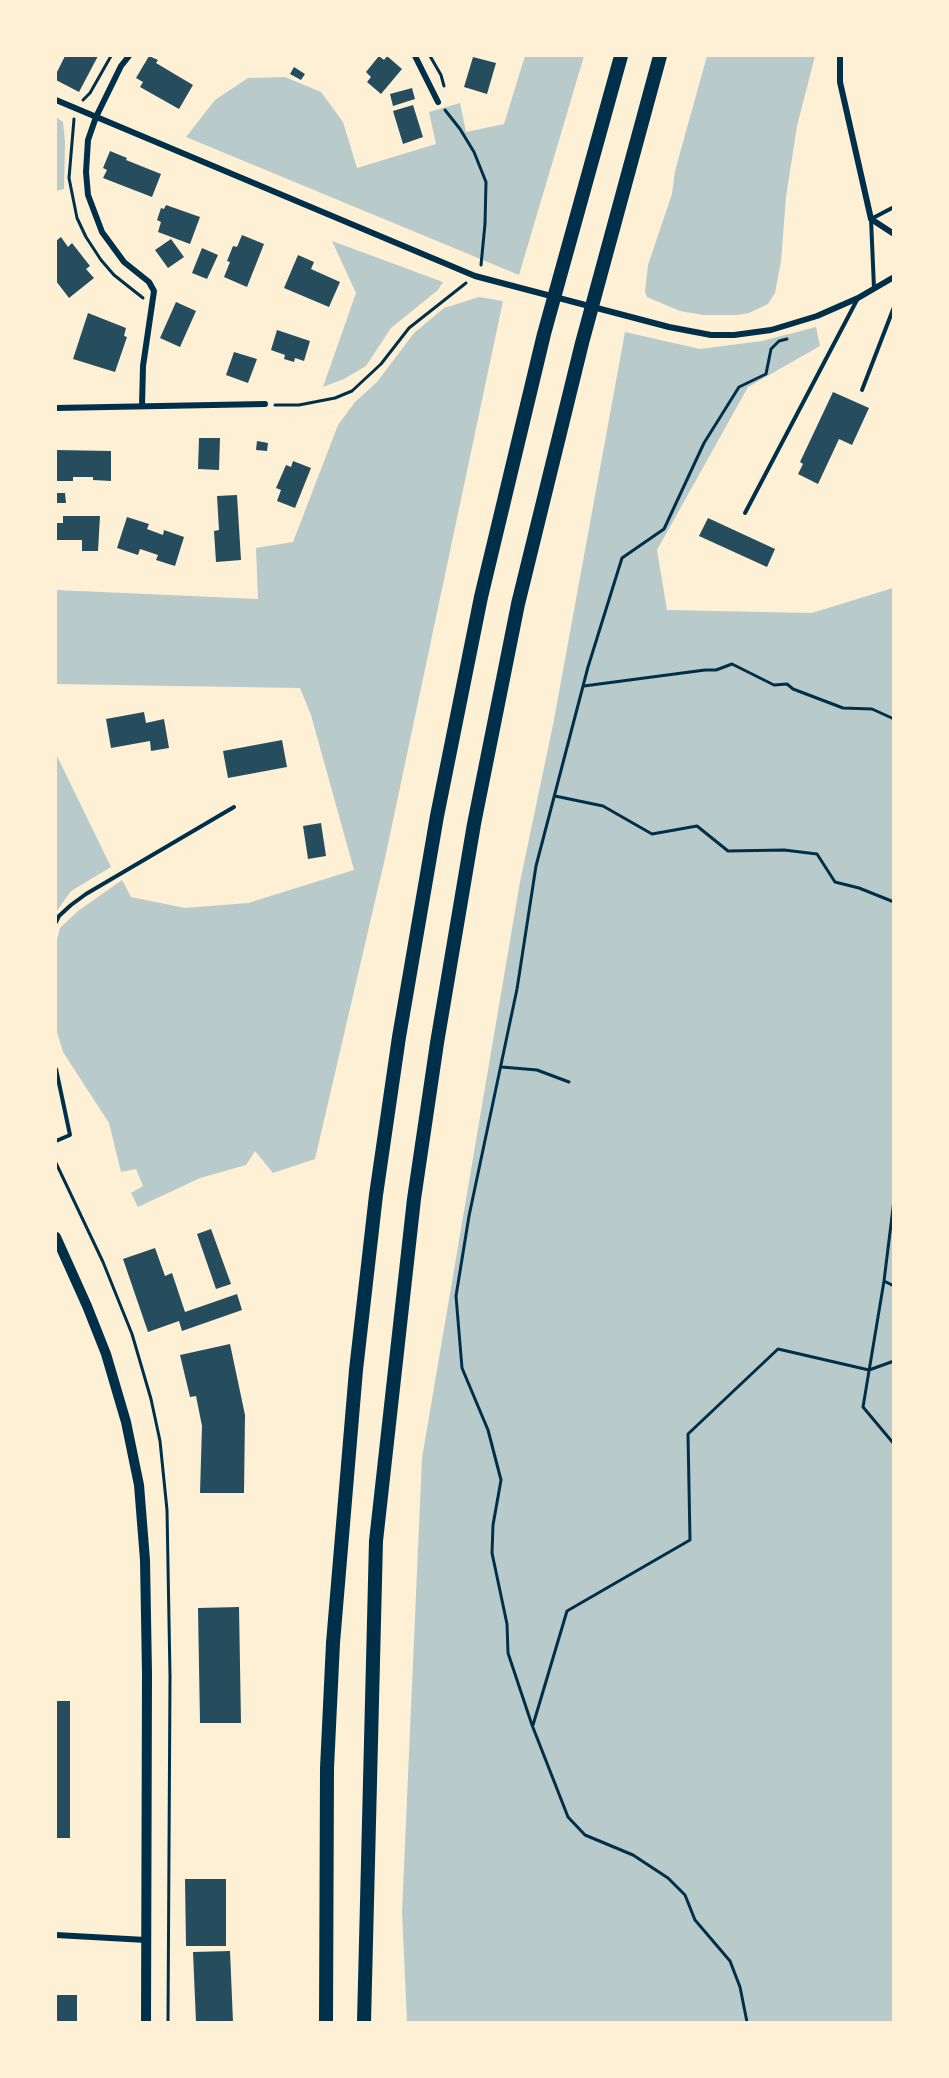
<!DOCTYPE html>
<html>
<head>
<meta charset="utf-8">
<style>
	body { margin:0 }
	#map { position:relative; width:949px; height:2078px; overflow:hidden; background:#fdf0d5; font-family:Arial,sans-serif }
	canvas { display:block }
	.frame { position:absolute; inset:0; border:57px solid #fdf0d5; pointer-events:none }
</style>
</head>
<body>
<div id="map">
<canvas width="949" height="2078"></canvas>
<div class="frame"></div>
</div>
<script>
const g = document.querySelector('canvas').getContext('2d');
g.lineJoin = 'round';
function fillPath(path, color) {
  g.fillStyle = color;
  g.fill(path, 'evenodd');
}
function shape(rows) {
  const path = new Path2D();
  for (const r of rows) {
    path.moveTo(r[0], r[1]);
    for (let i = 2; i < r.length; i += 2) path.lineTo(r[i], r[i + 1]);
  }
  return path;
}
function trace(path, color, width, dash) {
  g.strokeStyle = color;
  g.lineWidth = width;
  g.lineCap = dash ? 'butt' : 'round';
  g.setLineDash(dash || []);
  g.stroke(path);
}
fillPath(shape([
	[525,56,584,56,519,275,186,137,215,100,248,78,285,77,321,92,343,122,357,168,436,144,429,112,460,103,466,132,504,124],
	[707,56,815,56,797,126,786,197,781,261,775,293,768,304,749,313,738,315,703,315,680,311,647,297,645,292,648,265,672,194,675,171],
	[56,117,63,122,65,142,64,189,56,191],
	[332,241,443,282,438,290,391,328,366,366,344,379,323,387,356,293],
	[479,297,503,301,385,858,315,1159,273,1173,255,1151,246,1165,200,1178,138,1207,131,1193,143,1186,136,1169,121,1172,109,1123,63,1052,56,1029,56,943,60,928,78,911,122,880,131,897,185,908,248,903,354,870,311,715,300,688,56,684,56,590,258,599,256,548,293,542,338,425,355,402,377,382,414,333,444,308],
	[816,327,820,346,748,387,657,550,667,610,812,613,893,588,893,2022,407,2022,402,1912,422,1458,520,882,553,725,625,332,700,349,762,341],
	[56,754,111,867,71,891,56,912]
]), '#b9caca');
fillPath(shape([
	[65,56,98,56,79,92,56,80,56,74],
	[149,56,158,60,156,63,193,85,179,109,140,87,143,82,136,78],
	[379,56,384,60,387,56,402,69,381,94,367,82,371,77,366,72],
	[473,57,496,63,487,94,464,87],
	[294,67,305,74,301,80,290,74],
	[412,88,415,99,393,106,390,94],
	[413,105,423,137,403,144,393,111],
	[110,151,127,158,126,160,161,174,152,197,103,178,107,170,103,168],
	[166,205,200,217,190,244,158,232,161,222,157,220,161,208,164,209],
	[242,235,264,244,247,287,224,277,230,262,227,261,233,246,237,247],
	[61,237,68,247,72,243,90,266,86,269,94,278,69,298,56,281,56,241],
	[171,239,184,257,168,268,155,250],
	[202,248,218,255,207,279,192,273],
	[298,255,314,262,311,269,340,282,329,307,284,288],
	[176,302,196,311,180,347,160,338],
	[88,313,126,328,124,336,127,337,115,372,73,359],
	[277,330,310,341,304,361,295,358,294,362,284,359,285,355,271,350],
	[234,352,257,359,248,383,226,375],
	[833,392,869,408,852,445,839,439,818,484,798,474,803,464,800,462],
	[199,438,220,438,219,470,198,469],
	[257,441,268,443,267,451,256,450],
	[56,450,111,451,111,481,93,480,93,477,73,477,73,481,56,481],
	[293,461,311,468,295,508,277,501,281,490,276,488,286,465,291,467],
	[56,493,65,493,66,503,56,503],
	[237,495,241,560,216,562,214,531,219,530,217,496],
	[63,516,100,516,98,551,82,551,82,540,56,540,56,523,63,523],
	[127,517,149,524,147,529,163,535,164,530,184,537,175,566,156,560,158,555,140,549,138,555,117,548],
	[708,518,775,549,767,567,699,536],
	[144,712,146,723,164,719,169,748,151,751,150,741,111,748,106,719],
	[282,740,287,767,228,778,223,751],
	[321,823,326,856,308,859,303,826],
	[211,1229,231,1284,216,1289,197,1234],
	[155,1248,165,1276,172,1273,185,1312,237,1294,242,1310,182,1331,179,1321,148,1332,123,1259],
	[230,1344,245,1415,244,1493,200,1493,202,1426,196,1396,190,1397,180,1355],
	[239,1607,241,1723,200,1723,198,1608],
	[56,1701,70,1701,70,1838,56,1838],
	[185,1879,226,1879,226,1946,186,1946],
	[230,1951,233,2022,196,2022,193,1952],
	[56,1995,77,1995,77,2022,56,2022]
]), '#264d5e');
trace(shape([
	[430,56,441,75,444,86],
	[83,100,90,93,111,56],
	[445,110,460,129,474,152,486,182,485,224,481,265],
	[74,119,69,178,77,218,86,237,101,260,114,275,143,298],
	[275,405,299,405,335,398,352,391,381,364,409,328,466,283],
	[584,686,705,670,716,670,732,664,774,685,787,684,793,689,843,708,872,709,894,719],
	[555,796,603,806,652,834,697,826,728,851,784,850,817,854,835,882,859,888,894,902],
	[502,1067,537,1070,569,1082],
	[56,1163,103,1262,132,1334,151,1399,160,1441,167,1510,170,1676,168,2022],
	[894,1200,884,1281,863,1407,894,1444],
	[884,1281,894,1286],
	[533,1725,567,1611,690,1540,688,1434,778,1349,869,1370,894,1361],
	[747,2022,740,1987,730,1961,695,1920,685,1895,668,1878,633,1855,585,1835,568,1817,532,1725,508,1653,507,1624,492,1553,493,1525,501,1480,488,1430,462,1368,456,1296,469,1216,517,989,536,866,588,667,622,558,664,529,704,443,739,387,766,374,771,349,779,341,787,339]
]), '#003049', 3);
trace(shape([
	[874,288,871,219,894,207],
	[862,390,894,307],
	[745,513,858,298],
	[56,922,59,916,71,905,86,894,234,807],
	[56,1069,70,1135,56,1141]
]), '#003049', 4);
trace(shape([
	[129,56,121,66,96,117,88,140,86,172,88,195,102,232,124,262,149,282,154,291,143,366,142,406],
	[415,56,438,102],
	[840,56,840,82,871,219,894,234],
	[56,100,475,276,669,327,711,335,734,335,771,330,817,316,858,298,894,277],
	[56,408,265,404],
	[56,1935,146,1940]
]), '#003049', 6);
trace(shape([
	[56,1237,87,1306,106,1354,126,1422,139,1485,145,1560,147,1673,146,2022]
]), '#003049', 10);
trace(shape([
	[326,2022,327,1768,333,1643,356,1370,376,1195,399,1037,437,816,481,597,544,334,621,56],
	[364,2022,376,1541,414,1199,437,1043,474,824,518,604,582,343,660,56]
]), '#003049', 14);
</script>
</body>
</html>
